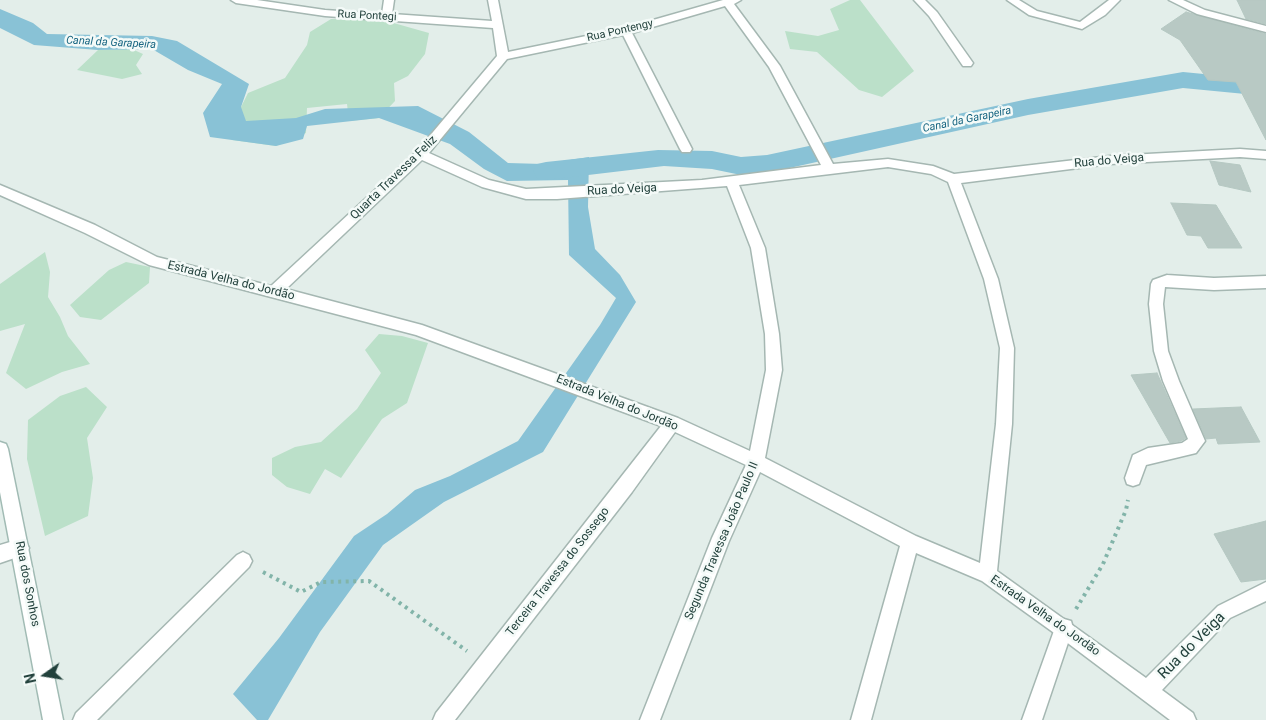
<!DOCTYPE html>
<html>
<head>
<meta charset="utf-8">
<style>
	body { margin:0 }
	#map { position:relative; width:1266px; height:720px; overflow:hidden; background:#e3eeea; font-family:Roboto,sans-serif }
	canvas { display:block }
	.north { position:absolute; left:20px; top:650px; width:50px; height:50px; -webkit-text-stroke:4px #f4faf8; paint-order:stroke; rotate:257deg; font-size:14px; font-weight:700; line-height:20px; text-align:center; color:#22413c }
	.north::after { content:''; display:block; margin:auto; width:18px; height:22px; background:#22413c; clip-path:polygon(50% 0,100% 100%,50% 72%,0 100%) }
</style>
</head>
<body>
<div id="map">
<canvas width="1266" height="720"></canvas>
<div class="north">N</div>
</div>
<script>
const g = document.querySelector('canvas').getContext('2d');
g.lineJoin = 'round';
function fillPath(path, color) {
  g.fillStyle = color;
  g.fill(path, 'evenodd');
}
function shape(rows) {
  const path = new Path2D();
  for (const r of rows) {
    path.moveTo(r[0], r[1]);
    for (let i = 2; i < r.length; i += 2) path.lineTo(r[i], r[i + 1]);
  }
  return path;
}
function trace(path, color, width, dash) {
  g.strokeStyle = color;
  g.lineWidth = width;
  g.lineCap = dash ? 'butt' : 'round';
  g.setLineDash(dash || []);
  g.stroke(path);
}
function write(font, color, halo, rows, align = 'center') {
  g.font = font + ' Roboto,sans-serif';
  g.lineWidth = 5;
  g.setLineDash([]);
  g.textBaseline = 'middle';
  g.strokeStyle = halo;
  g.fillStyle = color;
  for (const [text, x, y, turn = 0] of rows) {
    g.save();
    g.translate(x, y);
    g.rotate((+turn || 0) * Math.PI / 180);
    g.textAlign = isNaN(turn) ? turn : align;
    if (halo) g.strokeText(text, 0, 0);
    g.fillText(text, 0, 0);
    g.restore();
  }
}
fillPath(shape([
	[850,0,860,0,914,71,882,97,859,90,817,52,790,49,785,31,818,36,839,30,830,9],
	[331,19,383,20,429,33,425,54,408,76,394,83,395,101,379,118,349,121,347,104,307,108,306,133,276,146,232,140,241,107,248,93,285,78,307,45,310,32],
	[132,49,143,54,136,65,142,74,122,79,77,70,98,50],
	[45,252,50,272,48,297,60,317,68,336,90,364,62,372,26,389,6,373,25,324,0,331,0,284],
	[126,262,150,267,149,283,101,320,80,317,70,305,109,270],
	[379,334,402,336,428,343,407,403,382,419,341,478,325,469,310,494,287,487,272,475,272,458,295,447,321,442,357,409,381,373,365,350],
	[86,387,107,407,87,438,93,478,88,516,45,536,27,459,28,420,60,396]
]), '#bbe0c9');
fillPath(shape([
	[0,9,33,23,47,34,152,36,177,41,249,84,241,107,246,121,296,118,325,109,418,106,469,132,508,163,543,164,589,157,588,207,595,249,620,275,636,302,543,452,444,502,383,545,320,632,268,720,257,720,233,694,279,638,354,536,387,514,415,490,450,476,518,441,600,325,616,298,569,255,568,180,507,181,484,169,450,144,379,118,307,126,303,139,276,146,210,137,203,113,222,84,188,70,152,49,98,50,34,45,0,28]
]), '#89c2d6');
fillPath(shape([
	[1183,72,1266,80,1266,96,1183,88,1028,115,767,173,741,175,712,169,664,166,546,180,537,178,533,171,537,164,546,162,658,150,712,151,741,157,767,155,1028,99,1183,72]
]), '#89c2d6');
const building = shape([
	[1237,0,1266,0,1266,24,1246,19,1237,0],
	[1186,12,1266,34,1266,140,1236,82,1208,80,1180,40,1161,29,1186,12],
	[1210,161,1240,165,1251,192,1219,185,1210,161],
	[1171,203,1216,205,1242,248,1208,248,1201,236,1187,235,1171,203],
	[1157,373,1186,438,1181,441,1170,443,1131,375,1157,373],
	[1241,407,1260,442,1218,444,1216,438,1206,439,1193,409,1241,407],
	[1266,521,1266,579,1241,582,1214,534,1266,521]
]);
fillPath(building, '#b8c9c4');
trace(building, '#b5c8c2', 1);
const lane = shape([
	[20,539,26,542,29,548,26,554,0,563,0,545,20,539],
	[243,552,249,555,252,561,249,567,97,720,73,720,76,713,237,555,243,552],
	[1064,619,1071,621,1073,628,1042,720,1022,720,1055,628,1057,621,1064,619]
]);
const street = shape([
	[231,0,257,0,325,10,382,14,384,0,394,0,392,14,492,21,488,0,498,0,508,52,625,28,723,0,741,0,734,4,780,66,833,164,888,159,933,166,954,174,1110,156,1240,149,1266,151,1266,159,1240,157,1110,164,961,183,998,279,1014,348,1012,424,997,571,1146,678,1218,606,1266,582,1266,601,1230,618,1162,690,1193,713,1196,720,1170,720,1057,635,982,581,916,553,871,720,851,720,900,546,760,472,729,541,660,720,640,720,712,538,746,465,675,432,632,492,455,720,433,720,436,713,661,426,416,335,149,265,85,233,0,195,0,185,95,225,157,257,271,286,417,151,497,56,493,28,325,16,236,3,231,0],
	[725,6,769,67,821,165,702,180,526,189,489,180,429,153,507,59,623,35,680,149,682,152,690,152,692,149,632,33,725,6],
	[422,160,482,187,526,199,557,199,727,186,751,248,765,334,766,370,750,451,678,418,422,325,286,289,422,160],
	[888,167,931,174,948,182,984,279,1000,348,996,424,980,563,916,536,765,458,782,370,779,334,765,248,739,185,888,167],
	[914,0,925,0,937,12,973,63,971,66,963,66,929,16,914,0],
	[1007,0,1019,0,1037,11,1080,22,1109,0,1120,0,1105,15,1082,29,1029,15,1007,0],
	[1169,0,1183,0,1205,10,1266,26,1266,32,1197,14,1169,0],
	[1167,275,1214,278,1266,276,1266,288,1214,290,1165,287,1163,304,1168,351,1179,381,1205,441,1196,453,1146,465,1139,484,1133,486,1127,484,1125,478,1133,455,1148,448,1182,443,1188,439,1163,381,1154,351,1149,304,1151,284,1153,280,1167,275]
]);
const secondary = shape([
	[0,442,6,444,8,449,63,720,43,720,0,492,0,442]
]);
trace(lane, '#a5b7b2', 3);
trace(street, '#a5b7b2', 3);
trace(secondary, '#a1bbb4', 3);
trace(shape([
	[263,572,301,592,321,582,369,581,467,651],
	[1076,609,1103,564,1126,510,1128,500]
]), '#82b4a9', 4, [3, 4.5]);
fillPath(lane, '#fff');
fillPath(street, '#fff');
fillPath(secondary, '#fff');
write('11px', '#22413c', '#f4faf8', [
	["Rua Pontegi",367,16,3],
	["Rua Pontengy",620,31,-13]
]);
write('italic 11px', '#176581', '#f4faf8', [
	["Canal da Garapeira",111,43,3],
	["Canal da Garapeira",967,120,-12]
]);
write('12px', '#22413c', '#f4faf8', [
	["Rua do Veiga",1109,161,-5],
	["Quarta Travessa Feliz",394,178,-44],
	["Rua do Veiga",622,190,-3],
	["Estrada Velha do Jordão",231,281,14],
	["Estrada Velha do Jordão",617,403,22],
	["Segunda Travessa João Paulo II",722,541,-67],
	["Terceira Travessa do Sossego",558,572,-52],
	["Rua dos Sonhos",27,584,79],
	["Estrada Velha do Jordão",1045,616,35]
]);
write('15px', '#22413c', '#f4faf8', [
	["Rua do Veiga",1192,646,-45]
]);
</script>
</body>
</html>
